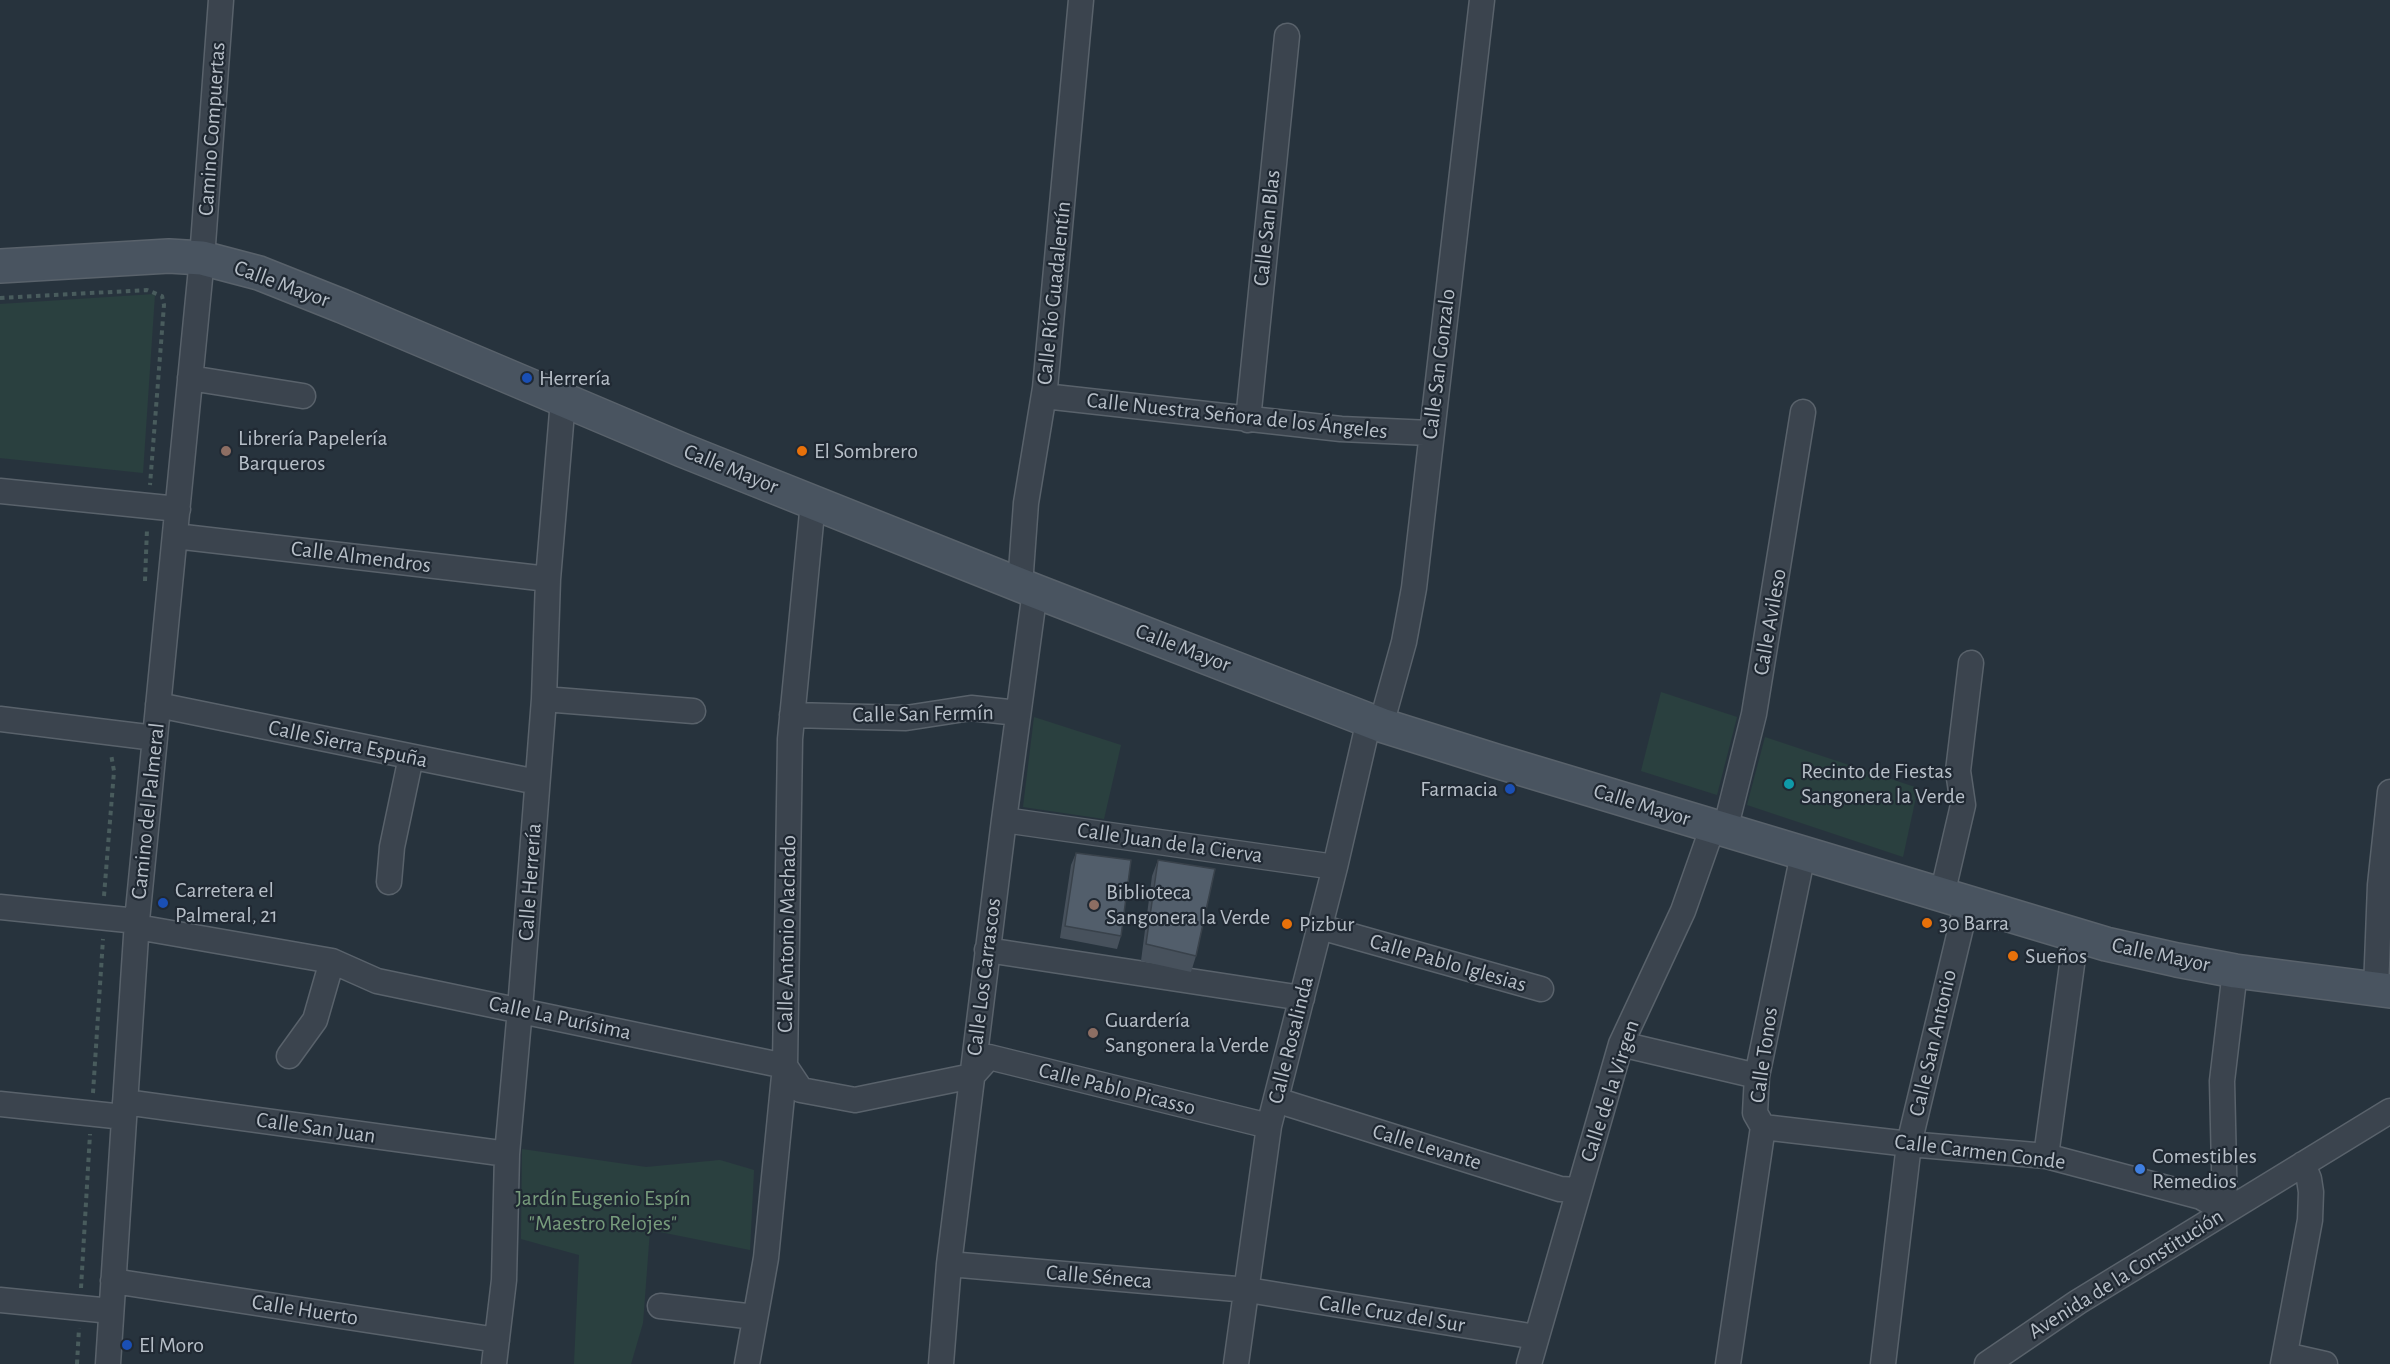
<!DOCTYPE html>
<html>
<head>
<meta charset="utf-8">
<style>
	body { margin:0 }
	canvas { display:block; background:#27333d }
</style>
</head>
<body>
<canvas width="2390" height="1364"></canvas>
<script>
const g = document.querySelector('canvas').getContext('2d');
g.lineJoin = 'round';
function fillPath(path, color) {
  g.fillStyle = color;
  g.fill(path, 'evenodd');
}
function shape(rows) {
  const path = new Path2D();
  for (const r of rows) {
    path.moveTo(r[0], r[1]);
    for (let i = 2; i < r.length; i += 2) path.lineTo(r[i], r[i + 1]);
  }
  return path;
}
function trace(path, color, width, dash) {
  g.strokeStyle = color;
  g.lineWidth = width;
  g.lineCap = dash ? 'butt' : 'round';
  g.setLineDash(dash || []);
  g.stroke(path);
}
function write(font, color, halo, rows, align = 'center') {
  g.font = font + ' "Alegreya Sans",sans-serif';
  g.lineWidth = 4.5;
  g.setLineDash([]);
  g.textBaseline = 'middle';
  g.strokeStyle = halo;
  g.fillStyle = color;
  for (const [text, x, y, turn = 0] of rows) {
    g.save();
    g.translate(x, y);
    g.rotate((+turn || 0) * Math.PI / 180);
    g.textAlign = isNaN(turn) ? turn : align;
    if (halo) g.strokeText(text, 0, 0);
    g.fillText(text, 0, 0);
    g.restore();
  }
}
fillPath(shape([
	[155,294,143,473,0,458,0,304],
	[1661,692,1737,717,1717,795,1641,771],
	[1034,717,1121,745,1104,819,1023,807],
	[1765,737,1918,788,1903,857,1747,805],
	[522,1149,646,1167,720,1160,754,1170,750,1250,650,1230,643,1323,631,1364,574,1364,579,1255,521,1239]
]), '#2a403f');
const street = shape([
	[190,378,303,396],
	[1044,396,1341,429,1430,433],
	[1248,420,1287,36],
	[0,491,178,509],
	[175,536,548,579],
	[1020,585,1026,503,1045,388,1081,0],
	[544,699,693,711],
	[158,705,537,782],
	[792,715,906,718,971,708,1018,713],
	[0,719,155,738],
	[1381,725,1404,642,1414,588,1482,0],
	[1004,820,1335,867],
	[1725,830,1754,714,1803,412],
	[389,882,392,847,411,757],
	[1942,895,1963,805,1958,771,1971,663],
	[0,907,137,921],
	[137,927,332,961,377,981,785,1066,801,1090,855,1100,972,1076,989,1057,1269,1126],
	[1320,927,1541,989],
	[987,950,1302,998],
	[2376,989,2380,885,2390,792],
	[1621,1044,1757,1076],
	[289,1056,315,1020,332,961],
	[1276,1100,1560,1189,1578,1190],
	[125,1102,507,1154],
	[0,1104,124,1117],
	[1763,1127,1909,1144,2046,1156,2201,1197,2225,1211],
	[2046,1156,2076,935],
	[2225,1211,2222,1081,2235,971],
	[949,1264,1248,1290,1536,1337],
	[113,1281,497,1340],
	[0,1300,111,1311],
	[660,1306,755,1317],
	[2285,1355,2325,1364],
	[108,1364,137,921,202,258,221,0],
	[494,1364,504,1280,507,1154,520,1009,544,699,548,579,563,400],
	[747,1364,766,1258,785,1066,790,739,813,502],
	[941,1364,949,1264,1004,820,1035,591],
	[1236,1364,1269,1126,1335,867,1369,720],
	[1529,1364,1621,1044,1683,911,1713,826],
	[1728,1364,1763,1127,1755,1113,1757,1076,1803,854],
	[1883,1364,1909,1144,1967,902],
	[1987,1364,2078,1302,2390,1111],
	[2283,1364,2310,1220,2311,1192,2309,1179,2303,1164]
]);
const secondary = shape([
	[0,266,169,256,202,258,259,273,342,306,682,450,1035,591,1381,725,1496,761,2106,944,2177,960,2235,971,2390,991]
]);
trace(street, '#59626b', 27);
trace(secondary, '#59626b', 36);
trace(shape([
	[0,298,147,290,162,296,164,305,150,485],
	[145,581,147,529],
	[104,896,114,771,111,754],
	[93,1093,103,939],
	[81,1288,90,1134],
	[77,1364,79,1328]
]), '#495c5d', 4, [4.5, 4.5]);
trace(street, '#3b444e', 24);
trace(secondary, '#495460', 33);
fillPath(shape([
	[1076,853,1121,936,1117,949,1060,938,1071,865],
	[1158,860,1196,956,1191,972,1141,961,1152,876]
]), '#47515c');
const building = shape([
	[1076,853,1131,860,1121,936,1065,926,1076,853],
	[1158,860,1215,869,1196,956,1146,944,1158,860]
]);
fillPath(building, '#525e6b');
trace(building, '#39424b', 1.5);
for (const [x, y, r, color] of [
	[527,378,6,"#1a4fb4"],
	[226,451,6,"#8d6e63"],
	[802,451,6,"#e8710a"],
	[1789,784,6,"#0f9aa8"],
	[1510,789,6,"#1a4fb4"],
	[163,903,6,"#1a4fb4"],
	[1094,905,6,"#8d6e63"],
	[1927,923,6,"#e8710a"],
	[1287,924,6,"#e8710a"],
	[2013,956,6,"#e8710a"],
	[1093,1033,6,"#8d6e63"],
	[2140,1169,6,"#3f7fe0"],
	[127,1345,6,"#1a4fb4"]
]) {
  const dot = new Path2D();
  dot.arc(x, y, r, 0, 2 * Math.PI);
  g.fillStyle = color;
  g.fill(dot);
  trace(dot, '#202933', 2);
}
write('22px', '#b7bfc8', '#202933', [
	["Camino Compuertas",212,129,-86],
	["Calle San Blas",1267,228,-84],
	["Calle Mayor",282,284,20],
	["Calle Río Guadalentín",1054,293,-84],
	["Calle San Gonzalo",1439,364,-83],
	["Calle Nuestra Señora de los Ángeles",1237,416,6],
	["Calle Mayor",731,469,22],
	["Calle Almendros",361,557,7],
	["Calle Avileso",1770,622,-80],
	["Calle Mayor",1183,648,21],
	["Calle San Fermín",923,714,-1],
	["Calle Sierra Espuña",348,744,12],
	["Calle Mayor",1642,805,17],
	["Camino del Palmeral",148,811,-84],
	["Calle Juan de la Cierva",1170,843,8],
	["Calle Herrería",530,882,-86],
	["Calle Antonio Machado",787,934,-89],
	["Calle Mayor",2161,955,12],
	["Calle Pablo Iglesias",1448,963,16],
	["Calle Los Carrascos",984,977,-83],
	["Calle La Purísima",560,1018,12],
	["Calle Rosalinda",1291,1040,-76],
	["Calle San Antonio",1933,1043,-77],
	["Calle Tonos",1764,1055,-82],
	["Calle Pablo Picasso",1117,1089,14],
	["Calle de la Virgen",1610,1091,-72],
	["Calle San Juan",316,1128,8],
	["Calle Levante",1427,1147,17],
	["Calle Carmen Conde",1980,1152,7],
	["Avenida de la Constitución",2126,1274,-32],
	["Calle Séneca",1099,1277,5],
	["Calle Huerto",305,1310,9],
	["Calle Cruz del Sur",1392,1314,9]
]);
write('22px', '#b7bfc8', '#202933', [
	["Herrería",539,378],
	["Librería Papelería",238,438],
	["Barqueros",238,463],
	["El Sombrero",814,451],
	["Recinto de Fiestas",1801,771],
	["Sangonera la Verde",1801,796],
	["Farmacia",1498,789,"right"],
	["Carretera el",175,890],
	["Palmeral, 21",175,915],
	["Biblioteca",1106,892],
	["Sangonera la Verde",1106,917],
	["30 Barra",1939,923],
	["Pizbur",1299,924],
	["Sueños",2025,956],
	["Guardería",1105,1020],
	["Sangonera la Verde",1105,1045],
	["Comestibles",2152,1156],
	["Remedios",2152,1181],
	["El Moro",139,1345]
], 'left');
write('22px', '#779c7c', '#202933', [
	["Jardín Eugenio Espín",603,1198],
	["\"Maestro Relojes\"",603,1223]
]);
</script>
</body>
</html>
